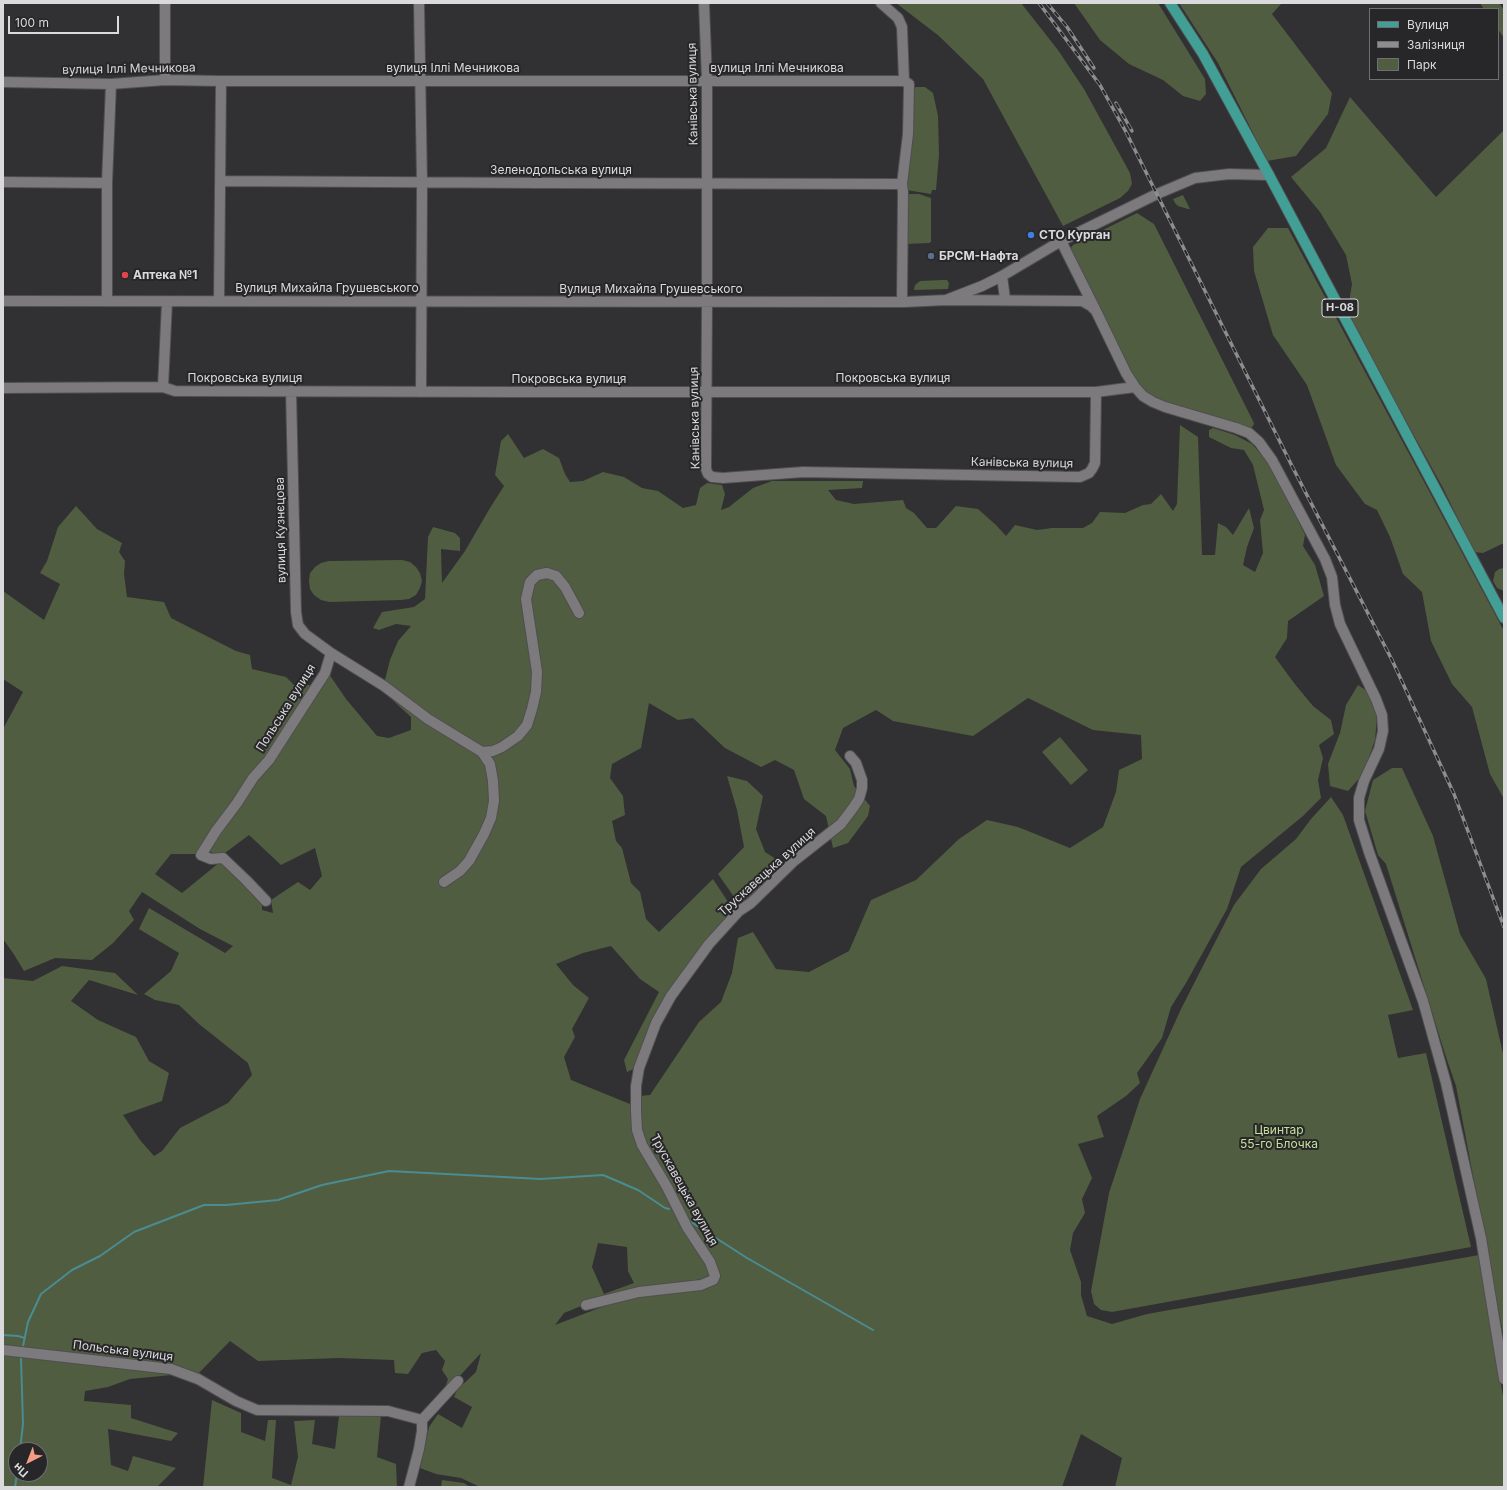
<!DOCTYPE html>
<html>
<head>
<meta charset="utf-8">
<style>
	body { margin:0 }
	#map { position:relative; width:1507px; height:1490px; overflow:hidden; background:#313032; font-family:Inter,sans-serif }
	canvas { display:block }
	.frame { position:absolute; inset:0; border:4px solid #dad9db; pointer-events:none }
	.legend { position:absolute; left:1369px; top:8px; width:130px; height:72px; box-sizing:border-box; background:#272628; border:1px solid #6f6e70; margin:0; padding:5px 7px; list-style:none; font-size:12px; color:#dad9db }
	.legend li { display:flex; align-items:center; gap:8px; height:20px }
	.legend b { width:20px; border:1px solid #6f6e70 }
	.north { position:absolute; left:8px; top:1442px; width:40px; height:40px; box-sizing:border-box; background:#272628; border:1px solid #6f6e70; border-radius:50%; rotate:222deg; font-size:11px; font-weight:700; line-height:16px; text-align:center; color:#dad9db }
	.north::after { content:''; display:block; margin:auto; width:14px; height:18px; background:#f49e86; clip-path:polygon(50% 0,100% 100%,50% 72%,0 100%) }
	.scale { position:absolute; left:8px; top:16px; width:111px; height:18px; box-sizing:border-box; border:2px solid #dad9db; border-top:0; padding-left:5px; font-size:12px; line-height:14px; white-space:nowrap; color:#dad9db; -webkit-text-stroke:3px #272628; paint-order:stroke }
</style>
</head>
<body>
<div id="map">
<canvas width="1507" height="1490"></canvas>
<div class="frame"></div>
<ul class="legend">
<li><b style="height:5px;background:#429f95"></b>Вулиця</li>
<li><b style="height:5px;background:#8d8c8e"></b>Залізниця</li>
<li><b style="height:11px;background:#515d41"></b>Парк</li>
</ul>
<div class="north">Пн</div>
<div class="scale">100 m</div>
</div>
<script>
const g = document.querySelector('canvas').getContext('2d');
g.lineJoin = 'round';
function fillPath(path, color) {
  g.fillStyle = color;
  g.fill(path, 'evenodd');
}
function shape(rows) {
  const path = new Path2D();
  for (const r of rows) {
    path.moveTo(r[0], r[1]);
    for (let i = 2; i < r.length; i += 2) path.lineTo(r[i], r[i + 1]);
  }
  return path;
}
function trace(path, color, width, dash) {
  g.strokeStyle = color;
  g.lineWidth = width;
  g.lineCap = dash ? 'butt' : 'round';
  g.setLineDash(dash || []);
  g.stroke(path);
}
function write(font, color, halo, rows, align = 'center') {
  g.font = font + ' Inter,sans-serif';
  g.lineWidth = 4;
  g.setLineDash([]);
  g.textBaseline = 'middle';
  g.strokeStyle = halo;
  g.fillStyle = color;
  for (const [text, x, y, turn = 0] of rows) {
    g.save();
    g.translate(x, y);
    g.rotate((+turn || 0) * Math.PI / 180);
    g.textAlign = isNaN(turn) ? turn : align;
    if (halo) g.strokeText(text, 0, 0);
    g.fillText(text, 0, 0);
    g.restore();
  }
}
fillPath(shape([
	[896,3,1021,3,1058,50,1084,89,1130,173,1132,184,1128,191,1120,198,1063,226,983,79,939,36],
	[1074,3,1158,3,1205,79,1206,94,1200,101,1183,96,1163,80,1129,64,1100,40],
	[1179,3,1282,3,1272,14,1332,93,1328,114,1296,156,1267,161,1218,63],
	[1480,3,1499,3,1504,10,1504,38,1498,29,1498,9,1484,9],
	[916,87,925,87,933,93,938,116,939,155,936,190,932,190,931,194,906,190,911,89],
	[1350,97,1436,197,1504,130,1504,543,1483,553,1474,552,1443,488,1347,314,1352,284,1346,255,1320,212,1291,177,1326,148],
	[908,194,919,194,931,198,931,242,929,243,906,244,906,196],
	[1183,195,1190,209,1188,209,1178,206,1175,203,1173,199],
	[1137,213,1154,224,1253,421,1254,424,1251,429,1167,404,1147,394,1133,377,1070,249,1073,245],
	[1268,228,1288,228,1504,631,1504,799,1490,774,1472,707,1452,684,1431,641,1422,592,1403,574,1390,537,1377,510,1365,504,1336,465,1307,385,1273,335,1254,271,1253,247],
	[943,280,947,280,949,283,948,289,914,290,915,285,920,281],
	[1180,425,1198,437,1202,555,1215,555,1218,523,1226,527,1233,535,1249,508,1254,528,1247,547,1243,565,1255,572,1263,553,1260,520,1264,510,1253,465,1244,450,1231,448,1209,437,1209,430,1213,428,1235,435,1252,444,1266,460,1284,491,1305,535,1303,546,1315,565,1324,596,1288,621,1287,638,1275,657,1294,683,1313,706,1331,720,1334,734,1319,745,1323,758,1318,780,1321,798,1303,816,1241,867,1227,909,1186,983,1171,1007,1162,1038,1137,1073,1140,1083,1126,1096,1097,1116,1104,1137,1078,1144,1092,1178,1082,1199,1085,1213,1073,1233,1070,1250,1081,1282,1081,1295,1087,1316,1112,1324,1147,1314,1479,1255,1504,1402,1504,1487,1115,1487,1122,1458,1081,1434,1062,1487,480,1487,461,1478,436,1474,420,1468,429,1427,438,1414,462,1428,472,1407,454,1397,457,1390,476,1372,481,1353,443,1394,448,1379,442,1370,445,1361,436,1350,422,1353,408,1374,395,1373,394,1360,339,1358,258,1361,230,1341,197,1375,3,1346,3,978,33,981,62,966,115,973,138,995,89,980,71,1001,98,1020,136,1037,149,1061,169,1073,162,1101,123,1115,140,1140,154,1156,162,1151,180,1128,228,1103,252,1075,248,1063,199,1024,179,1005,155,1000,144,994,171,971,179,953,139,929,149,908,225,953,233,946,200,929,142,892,129,911,134,920,113,943,92,960,55,958,24,971,13,953,3,939,3,729,23,692,3,679,3,591,44,620,60,584,40,573,47,561,58,527,76,506,97,529,122,543,119,552,125,561,124,574,127,597,164,602,171,618,236,651,250,655,252,669,286,677,294,685,313,685,293,713,266,759,198,854,171,854,155,874,182,893,220,862,262,902,262,910,273,913,271,900,298,882,310,890,322,876,315,848,281,865,249,835,225,853,214,854,208,850,329,674,346,699,377,736,389,738,411,730,411,717,388,696,385,680,390,660,398,641,411,626,396,624,379,630,373,628,382,612,414,607,425,599,428,537,433,527,455,533,460,538,460,551,441,549,442,583,465,551,490,508,504,486,495,475,501,441,508,434,524,458,543,449,559,458,565,474,570,482,583,481,603,472,624,477,642,488,658,491,683,508,696,505,700,488,707,483,722,485,725,494,721,510,729,507,753,488,772,481,863,481,862,488,828,490,836,500,854,504,903,500,906,508,914,513,927,528,936,528,956,506,978,509,996,525,1006,536,1015,525,1037,530,1052,528,1083,528,1092,523,1100,512,1125,513,1143,505,1151,504,1161,494,1173,511,1177,504],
	[1028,698,1093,730,1141,735,1142,759,1119,770,1116,792,1103,827,1070,848,1018,827,987,820,959,839,916,880,871,900,849,951,809,972,776,969,753,932,738,938,732,973,721,1002,699,1022,650,1095,639,1096,630,1104,571,1080,564,1057,575,1037,572,1029,589,998,573,985,556,964,583,953,611,946,640,979,659,992,624,1060,627,1072,638,1067,648,1036,665,995,704,946,734,911,713,879,659,932,646,919,640,892,631,883,622,848,616,841,612,821,625,815,623,796,610,778,612,764,641,748,649,703,678,720,693,718,725,748,761,767,775,760,794,770,804,799,826,816,833,848,848,843,868,816,870,806,854,786,850,769,835,750,843,728,876,710,893,721,973,736],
	[598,1243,627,1247,628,1271,634,1283,604,1294,592,1267],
	[709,1253,720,1278,709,1288,665,1292,625,1298,555,1325,564,1313,586,1304,705,1278,710,1274],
	[402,560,410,562,416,567,420,573,422,581,420,588,416,595,409,599,401,600,329,602,321,600,314,595,310,589,309,581,310,573,315,567,321,563,329,561],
	[1504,568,1504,591,1497,588,1493,581,1495,572,1499,569],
	[1358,685,1367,691,1377,716,1375,740,1363,774,1348,791,1330,786,1328,764,1340,733,1346,705],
	[1060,737,1088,770,1071,785,1042,752],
	[1392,768,1402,768,1433,836,1460,934,1486,979,1504,1058,1504,1339,1456,1086,1446,1057,1386,864,1378,855,1365,811,1373,780],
	[727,776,747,781,763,796,756,829,765,852,782,863,749,898,739,904,718,874,744,847,737,810],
	[1331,797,1343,815,1413,1010,1388,1015,1398,1058,1426,1053,1471,1247,1112,1312,1101,1310,1094,1304,1091,1291,1109,1193,1140,1099,1181,1009,1234,905,1261,869,1296,839,1311,819],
	[3,1353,86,1362,172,1375,130,1379,108,1387,85,1391,84,1401,131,1405,131,1418,178,1433,171,1441,108,1429,111,1465,128,1471,133,1456,176,1468,157,1487,3,1487],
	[16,1450,40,1450,40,1474,16,1474],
	[212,1400,241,1413,241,1432,265,1441,268,1420,276,1420,272,1478,291,1485,298,1457,294,1421,315,1420,312,1444,335,1449,339,1416,381,1415,377,1457,396,1464,397,1487,203,1487],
	[442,1480,464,1483,470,1487,441,1487]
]), '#515d41');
trace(shape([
	[688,1220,747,1258,873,1330],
	[3,1335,18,1336,25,1338],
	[23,1346,28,1322,41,1294,72,1270,100,1256,134,1232,204,1205,226,1205,278,1200,322,1185,389,1171,541,1179,603,1175,638,1190,665,1208,669,1209],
	[20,1450,23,1424,21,1358],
	[15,1487,17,1474]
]), '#4a8c91', 2);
const minor = shape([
	[165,3,165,80],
	[419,3,422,183,421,392],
	[704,3,707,81,707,302,706,469,708,474,712,477,723,478,803,472,1080,477,1089,473,1092,469,1095,463,1096,392],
	[881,3,898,18,902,27,904,81,909,84,908,134,902,184,903,192,902,302],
	[3,82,111,84,165,80,221,81,904,81],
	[221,181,538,183,902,184],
	[3,182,107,183],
	[1061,241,1095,309],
	[1002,276,1005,299],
	[946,300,1082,301,1091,306,1096,311,1126,373,1135,387,1143,396,1153,402,1165,407,1236,428,1249,433,1259,442,1272,460,1325,559,1332,577,1335,605,1340,624,1376,699,1382,715,1383,731,1379,749,1364,781,1359,798,1359,820,1369,852,1423,1001,1446,1083,1481,1238,1504,1379],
	[3,301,904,302,946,300,982,286,1002,276,1061,241,1157,194,1195,178,1229,174,1269,175],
	[107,301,107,183,111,84],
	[219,301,221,81],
	[163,387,167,302],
	[3,388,163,387,175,391,515,392,1096,392,1135,387],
	[291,391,296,612,298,625,305,634,331,653,384,686,428,719,482,752,490,764,493,781,494,801,491,818,484,834,469,861,460,871,444,882],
	[482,752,493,751,502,747,518,736,527,725,532,709,536,692,537,672,526,599,530,582,537,575,547,573,556,576,565,587,579,613],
	[266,901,246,880,223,858,211,859,201,855,216,831,237,803,253,778,269,760,325,673,331,653],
	[586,1305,639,1292,701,1285,713,1280,715,1276,710,1262,687,1227,667,1187,642,1145,637,1130,636,1111,636,1086,639,1068,656,1023,671,996,709,944,739,911,751,903,794,861,841,824,853,808,859,799,862,788,862,780,856,763,850,756],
	[3,1350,171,1369,198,1379,236,1401,257,1410,388,1411,422,1420],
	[409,1487,419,1449,422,1431,422,1420,458,1381]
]);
const major = shape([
	[1170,3,1203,54,1269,175,1504,618]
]);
trace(minor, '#4f4e50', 12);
trace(major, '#4f4e50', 12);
trace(minor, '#7c7a7d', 10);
trace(major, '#429f95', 10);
const rail = shape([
	[1039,3,1100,85,1126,132,1293,468,1392,660,1454,794,1504,927],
	[1047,3,1067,27,1094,68],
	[1116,103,1132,131]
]);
trace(rail, '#8d8c8e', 3.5);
trace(rail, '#272628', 2, [6]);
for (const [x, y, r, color] of [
	[1031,235,4,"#3f7fe0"],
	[931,256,4,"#5c6f8a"],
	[125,275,4,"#e0444e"]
]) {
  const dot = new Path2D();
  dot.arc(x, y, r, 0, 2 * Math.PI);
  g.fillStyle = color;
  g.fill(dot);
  trace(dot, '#272628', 1.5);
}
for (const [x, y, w] of [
	[1340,308,36]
]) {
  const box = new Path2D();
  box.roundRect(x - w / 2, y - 9, w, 18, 3);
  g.fillStyle = '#272628';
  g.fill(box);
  trace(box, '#dad9db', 1);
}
write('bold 11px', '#dad9db', null, [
	["Н-08",1340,308]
]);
write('12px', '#dad9db', '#272628', [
	["вулиця Іллі Мечникова",453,68],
	["вулиця Іллі Мечникова",777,68],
	["вулиця Іллі Мечникова",129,69,-1],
	["Канівська вулиця",693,94,-91],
	["Зеленодольська вулиця",561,170],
	["Вулиця Михайла Грушевського",327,288],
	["Вулиця Михайла Грушевського",651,289],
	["Покровська вулиця",245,378],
	["Покровська вулиця",893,378],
	["Покровська вулиця",569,379],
	["Канівська вулиця",695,418,-91],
	["Канівська вулиця",1022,463,1],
	["вулиця Кузнєцова",281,530,-91],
	["Польська вулиця",286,708,-58],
	["Трускавецька вулиця",767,872,-42],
	["Трускавецька вулиця",684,1190,61],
	["Польська вулиця",123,1351,7]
]);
write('bold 12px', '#dad9db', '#272628', [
	["СТО Курган",1039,235],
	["БРСМ-Нафта",939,256],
	["Аптека №1",133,275]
], 'left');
write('12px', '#c4e099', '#272628', [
	["Цвинтар",1279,1130],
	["55-го Блочка",1279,1144]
]);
</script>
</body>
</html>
